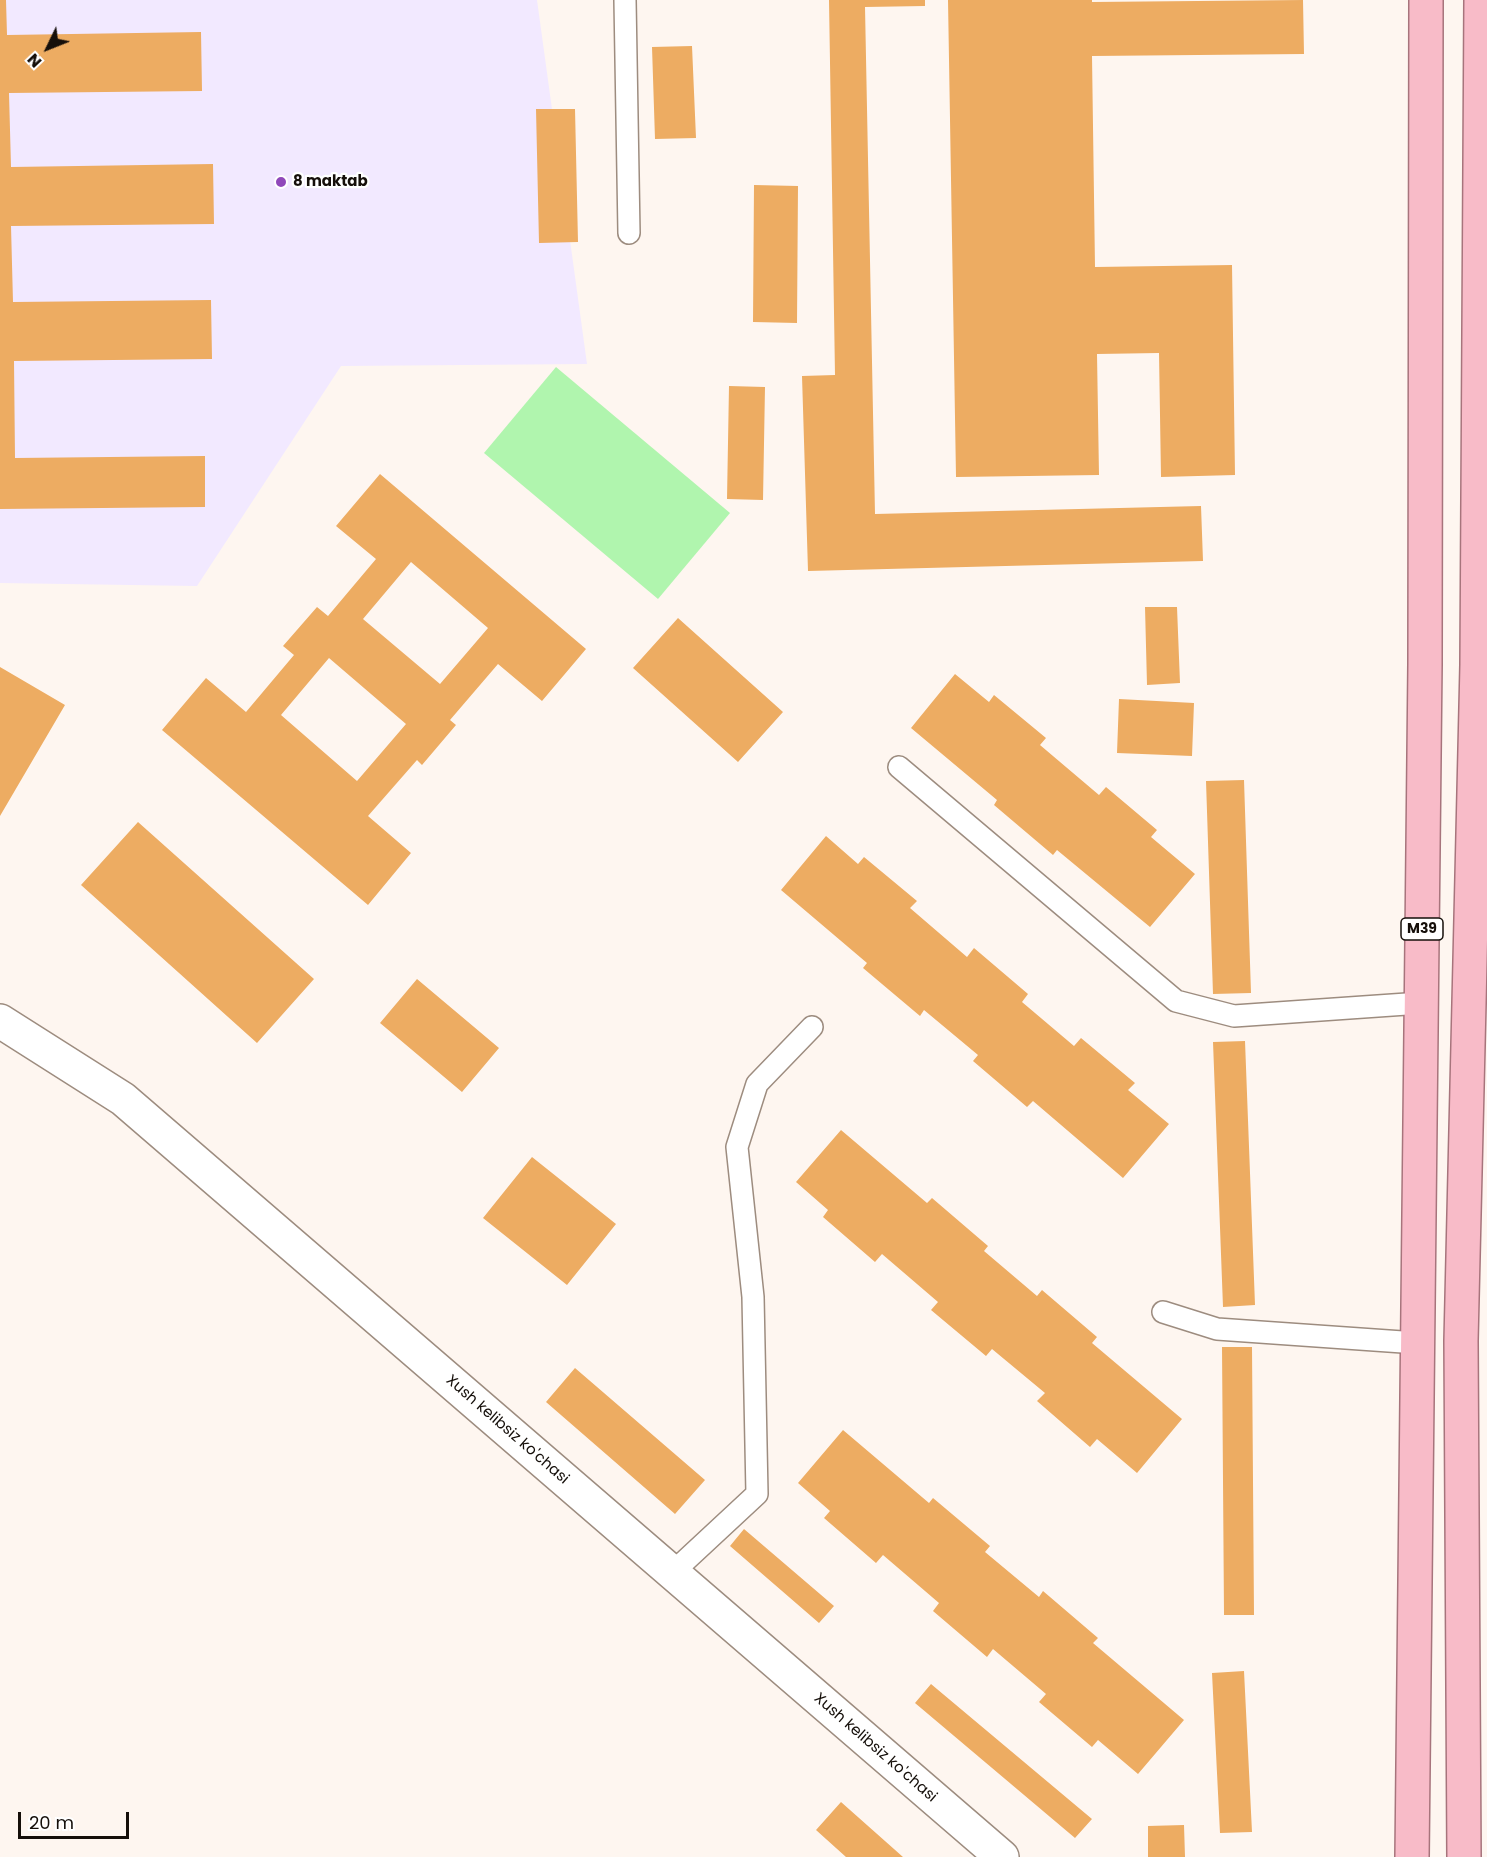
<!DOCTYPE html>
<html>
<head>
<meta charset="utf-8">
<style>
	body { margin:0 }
	#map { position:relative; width:1487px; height:1857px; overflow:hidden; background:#fef6f0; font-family:Poppins,sans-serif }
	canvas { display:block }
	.north { position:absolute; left:18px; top:18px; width:60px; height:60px; -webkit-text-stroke:4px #fff; paint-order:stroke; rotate:227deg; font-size:16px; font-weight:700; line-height:24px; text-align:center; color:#150f0a }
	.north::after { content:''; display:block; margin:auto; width:21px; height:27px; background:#150f0a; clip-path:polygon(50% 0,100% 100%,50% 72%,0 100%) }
	.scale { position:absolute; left:18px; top:1812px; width:111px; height:27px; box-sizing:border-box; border:3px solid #150f0a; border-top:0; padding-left:8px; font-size:18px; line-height:21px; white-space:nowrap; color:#150f0a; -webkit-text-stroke:4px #fff; paint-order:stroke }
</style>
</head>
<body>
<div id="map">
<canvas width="1487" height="1857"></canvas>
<div class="north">N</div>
<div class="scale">20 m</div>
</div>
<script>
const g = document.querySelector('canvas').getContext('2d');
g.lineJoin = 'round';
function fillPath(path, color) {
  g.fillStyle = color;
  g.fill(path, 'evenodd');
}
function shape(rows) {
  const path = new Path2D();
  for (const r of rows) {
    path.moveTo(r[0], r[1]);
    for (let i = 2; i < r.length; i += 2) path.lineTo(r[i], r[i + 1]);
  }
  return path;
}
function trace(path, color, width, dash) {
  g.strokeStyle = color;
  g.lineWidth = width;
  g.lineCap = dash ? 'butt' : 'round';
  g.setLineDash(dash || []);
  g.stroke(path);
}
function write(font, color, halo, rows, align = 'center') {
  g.font = font + ' Poppins,sans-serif';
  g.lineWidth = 4.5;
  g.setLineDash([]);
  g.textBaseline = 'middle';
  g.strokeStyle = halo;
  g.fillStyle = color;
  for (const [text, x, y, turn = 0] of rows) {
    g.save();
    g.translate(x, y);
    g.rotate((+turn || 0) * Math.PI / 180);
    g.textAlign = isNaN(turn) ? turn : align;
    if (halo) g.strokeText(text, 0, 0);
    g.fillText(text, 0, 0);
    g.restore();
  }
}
fillPath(shape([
	[0,0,537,0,587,364,341,366,197,586,0,583]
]), '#f2e9ff');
fillPath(shape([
	[556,367,730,513,658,599,484,453]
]), '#b0f5ae');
fillPath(shape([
	[0,0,6,0,7,35,201,32,202,91,9,93,11,167,213,164,214,224,11,226,13,302,211,300,212,359,14,361,15,458,205,456,205,507,0,509],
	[829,0,925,0,925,6,865,7,875,514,1201,506,1203,561,808,571,802,376,835,375],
	[948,0,1092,0,1092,2,1303,0,1304,54,1092,56,1095,267,1232,265,1235,475,1161,477,1159,353,1097,354,1099,475,956,477],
	[692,46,696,138,655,139,652,47],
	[536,109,575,109,578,242,539,243],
	[754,185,798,186,797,323,753,322],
	[729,386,765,387,763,500,727,499],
	[380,474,586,649,542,701,498,664,450,720,456,725,422,765,417,760,368,816,411,853,368,905,162,730,206,678,246,712,294,655,283,646,317,607,328,616,376,559,336,526],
	[411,562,488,628,440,684,363,619],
	[329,658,406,724,357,781,281,715],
	[1145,607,1177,607,1180,683,1147,685],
	[678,618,783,712,738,762,633,668],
	[0,667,65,705,0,816],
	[955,674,989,702,994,695,1046,738,1040,745,1099,795,1106,787,1157,830,1151,837,1195,874,1150,927,1057,850,1053,855,994,805,997,800,911,728],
	[1119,699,1194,703,1192,756,1117,753],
	[1244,780,1251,993,1213,994,1206,781],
	[138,822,314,979,257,1043,81,885],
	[826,836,858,864,864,857,917,901,910,908,967,957,974,948,1028,994,1022,1002,1074,1046,1081,1038,1135,1083,1128,1090,1169,1124,1123,1178,1033,1101,1027,1107,973,1061,978,1055,924,1010,920,1016,863,968,867,963,781,890],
	[417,979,499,1048,462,1092,380,1023],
	[1245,1041,1255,1305,1223,1307,1213,1042],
	[841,1130,927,1203,932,1198,988,1246,984,1251,1037,1296,1042,1290,1097,1337,1092,1343,1182,1419,1137,1473,1097,1439,1090,1447,1037,1401,1045,1393,992,1349,986,1356,931,1310,938,1302,882,1254,875,1262,823,1217,828,1210,796,1182],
	[532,1157,616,1224,567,1285,483,1218],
	[1222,1347,1252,1347,1254,1615,1224,1615],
	[575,1368,705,1480,675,1514,546,1402],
	[843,1430,929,1503,933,1498,990,1546,985,1552,1039,1597,1043,1591,1098,1638,1093,1643,1184,1720,1138,1774,1098,1740,1092,1747,1039,1702,1046,1694,993,1649,987,1657,933,1611,939,1603,883,1555,876,1563,824,1518,830,1511,798,1483],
	[744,1529,834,1606,819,1623,730,1546],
	[1244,1671,1252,1832,1220,1833,1212,1673],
	[931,1684,1092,1819,1075,1838,915,1703],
	[841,1802,903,1857,846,1857,816,1830],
	[1184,1825,1185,1857,1148,1857,1148,1826]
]), '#edac62');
const service = shape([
	[625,0,629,233],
	[899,767,1176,1001,1234,1016,1421,1003],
	[1163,1312,1217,1329,1417,1343],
	[672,1573,757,1494,753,1297,737,1147,757,1084,812,1027]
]);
const minor = shape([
	[0,1021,123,1099,1002,1857]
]);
const trunk = shape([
	[1412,1857,1425,664,1426,0],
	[1464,1857,1461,1341,1477,665,1481,0]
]);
trace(service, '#9d8c7f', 24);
trace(minor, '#9d8c7f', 36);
trace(trunk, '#a7747c', 36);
trace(service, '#fff', 21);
trace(minor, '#fff', 33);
trace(trunk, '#f8bbc8', 33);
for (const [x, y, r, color] of [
	[281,182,6,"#9048ba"]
]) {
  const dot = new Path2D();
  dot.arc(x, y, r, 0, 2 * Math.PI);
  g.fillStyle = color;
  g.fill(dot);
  trace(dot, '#fff', 2);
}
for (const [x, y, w] of [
	[1422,929,42]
]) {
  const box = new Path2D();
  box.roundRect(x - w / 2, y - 11, w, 22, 4.5);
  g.fillStyle = '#fff';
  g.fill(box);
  trace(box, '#150f0a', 1.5);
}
write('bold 14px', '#150f0a', null, [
	["M39",1422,929]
]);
write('bold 15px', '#150f0a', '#fff', [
	["8 maktab",293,182]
], 'left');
write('15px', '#150f0a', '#fff', [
	["Xush kelibsiz ko'chasi",507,1430,41],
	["Xush kelibsiz ko'chasi",875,1748,41]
]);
</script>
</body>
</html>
